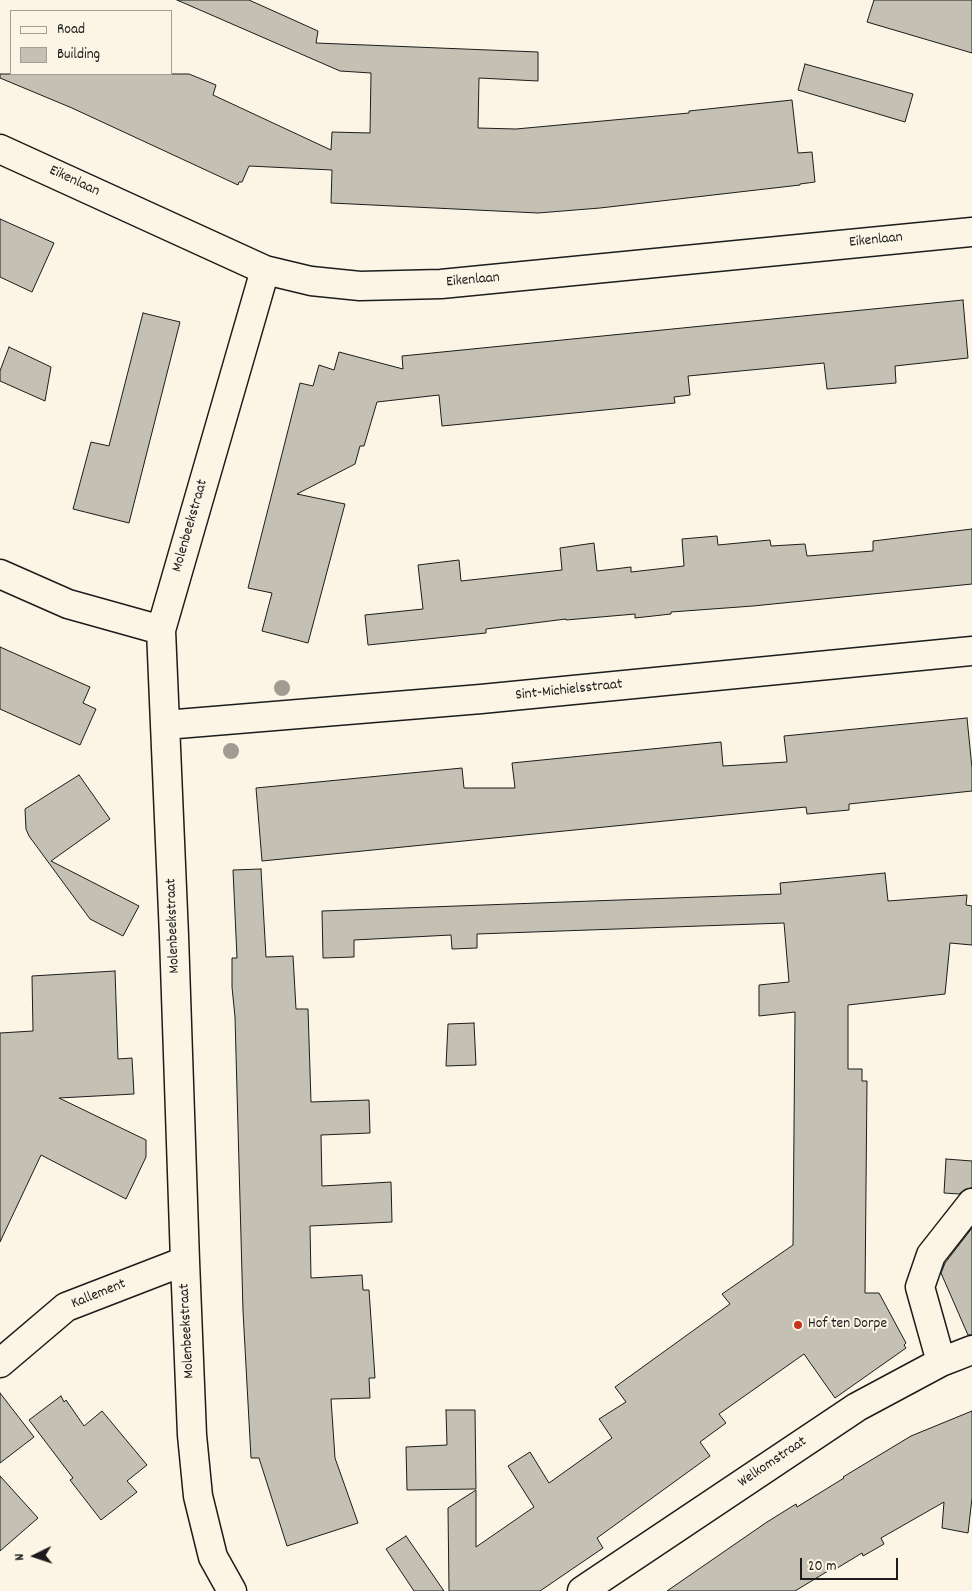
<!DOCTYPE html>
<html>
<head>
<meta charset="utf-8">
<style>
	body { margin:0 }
	#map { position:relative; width:972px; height:1591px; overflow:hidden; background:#fcf5e5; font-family:Dekko,sans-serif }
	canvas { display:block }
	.legend { position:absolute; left:10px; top:10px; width:162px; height:65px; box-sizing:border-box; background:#fcf5e5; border:1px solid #a29e95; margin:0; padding:6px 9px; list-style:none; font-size:15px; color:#1c1c1c }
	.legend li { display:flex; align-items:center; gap:10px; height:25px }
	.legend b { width:25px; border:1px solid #a29e95 }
	.north { position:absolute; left:10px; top:1531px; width:50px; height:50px; -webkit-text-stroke:4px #fcf5e5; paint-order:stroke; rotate:266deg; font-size:14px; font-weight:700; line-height:20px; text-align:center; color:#1c1c1c }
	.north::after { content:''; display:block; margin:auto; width:18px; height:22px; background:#1c1c1c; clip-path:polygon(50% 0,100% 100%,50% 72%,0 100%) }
	.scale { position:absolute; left:800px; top:1558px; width:98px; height:22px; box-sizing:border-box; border:2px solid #1c1c1c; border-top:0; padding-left:6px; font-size:15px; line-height:18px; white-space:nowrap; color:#1c1c1c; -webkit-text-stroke:4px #fcf5e5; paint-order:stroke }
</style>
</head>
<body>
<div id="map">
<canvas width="972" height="1591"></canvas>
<ul class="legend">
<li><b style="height:6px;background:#fcf5e5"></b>Road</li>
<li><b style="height:14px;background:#c4c0b3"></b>Building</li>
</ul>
<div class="north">N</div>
<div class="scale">20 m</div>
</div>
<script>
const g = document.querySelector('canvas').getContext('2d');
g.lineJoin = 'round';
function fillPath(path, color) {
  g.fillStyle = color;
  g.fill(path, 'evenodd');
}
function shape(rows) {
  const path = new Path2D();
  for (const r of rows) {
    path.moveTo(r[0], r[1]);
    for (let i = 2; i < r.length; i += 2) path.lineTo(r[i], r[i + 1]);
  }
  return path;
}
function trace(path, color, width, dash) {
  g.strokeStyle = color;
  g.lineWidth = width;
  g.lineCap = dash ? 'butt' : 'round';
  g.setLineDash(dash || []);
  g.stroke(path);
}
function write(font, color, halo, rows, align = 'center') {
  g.font = font + ' Dekko,sans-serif';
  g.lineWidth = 4;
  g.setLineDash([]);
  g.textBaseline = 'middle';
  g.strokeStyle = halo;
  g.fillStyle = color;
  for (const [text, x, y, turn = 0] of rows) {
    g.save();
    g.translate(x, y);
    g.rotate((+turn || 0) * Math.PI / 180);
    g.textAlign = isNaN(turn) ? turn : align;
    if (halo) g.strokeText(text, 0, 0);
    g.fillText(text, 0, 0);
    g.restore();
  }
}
const building = shape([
	[177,0,249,0,318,31,316,43,538,52,538,81,479,78,478,128,516,129,689,113,689,111,792,100,798,153,812,152,815,182,800,184,800,185,600,208,538,213,331,203,332,170,249,166,242,182,239,182,238,185,72,108,0,78,0,74,189,74,216,85,213,95,331,150,332,132,370,133,371,73,340,71,177,0],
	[874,0,972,0,972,53,867,22,874,0],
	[805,64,913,94,905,122,798,90,805,64],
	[0,219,54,243,32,292,0,277,0,219],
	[963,300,968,358,895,366,896,383,827,389,824,363,688,376,690,395,674,397,675,403,442,426,439,395,377,402,364,446,360,446,355,464,297,494,345,504,308,643,262,631,272,593,248,588,300,383,313,386,319,365,334,370,339,352,403,369,402,356,963,300],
	[143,313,180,322,129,523,73,509,91,442,109,446,143,313],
	[9,347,51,367,45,401,0,381,0,371,9,347],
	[972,529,972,584,753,606,671,612,671,614,635,618,635,614,566,620,566,619,486,629,486,633,368,645,365,615,423,609,418,565,459,560,461,581,562,570,560,548,594,543,597,571,631,567,631,572,684,566,682,539,717,536,718,545,770,540,771,546,805,544,807,556,873,551,873,541,972,529],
	[0,647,90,687,83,703,96,709,80,745,0,709,0,647],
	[967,718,972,768,972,791,849,804,849,810,807,814,806,807,262,861,256,788,462,768,464,788,515,788,512,763,721,742,723,766,787,762,784,736,967,718],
	[79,775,110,819,51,861,139,906,123,936,90,919,29,836,26,829,25,809,79,775],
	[261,869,266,957,293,956,296,1009,308,1009,311,1102,369,1100,370,1133,321,1135,322,1186,391,1182,392,1222,310,1226,311,1278,362,1275,363,1290,369,1290,375,1378,369,1378,370,1398,331,1399,335,1458,358,1523,287,1546,259,1458,251,1458,243,1311,235,1017,232,987,232,958,237,958,233,870,261,869],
	[885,873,888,901,967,895,966,905,972,906,972,945,950,943,945,994,848,1005,848,1069,862,1069,862,1081,867,1081,865,1293,879,1293,906,1343,904,1345,906,1348,835,1398,804,1354,719,1414,726,1423,700,1442,710,1456,597,1538,603,1548,540,1591,449,1591,448,1508,476,1490,476,1547,534,1507,508,1466,530,1452,549,1483,612,1438,599,1419,626,1402,615,1387,730,1304,722,1294,793,1245,795,1012,759,1016,759,985,789,982,784,923,477,934,477,948,452,949,451,935,354,940,354,957,323,958,322,911,781,894,780,883,885,873],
	[115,971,118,1059,132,1058,134,1094,59,1098,146,1140,146,1157,126,1199,41,1155,0,1242,0,1033,33,1031,32,976,115,971],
	[474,1023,476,1065,446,1066,448,1024,474,1023],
	[946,1159,972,1161,972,1188,966,1189,959,1194,944,1193,946,1159],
	[972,1228,972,1335,968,1335,941,1273,945,1263,972,1228],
	[0,1393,34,1437,0,1463,0,1393],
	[61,1396,64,1402,66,1400,84,1426,102,1411,147,1465,127,1481,137,1492,101,1520,70,1480,73,1478,29,1420,61,1396],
	[446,1410,475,1410,476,1489,407,1490,406,1447,447,1445,446,1410],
	[972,1411,972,1498,968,1533,942,1528,944,1502,881,1538,884,1544,863,1556,862,1553,834,1570,833,1568,795,1591,667,1591,767,1522,796,1504,797,1507,844,1478,843,1477,911,1436,972,1411],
	[0,1476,38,1518,0,1551,0,1476],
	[406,1536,444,1591,414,1591,386,1549,406,1536]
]);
fillPath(building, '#c4c0b3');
trace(building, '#1c1c1c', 1);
const minor = shape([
	[0,149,265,270,311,281,360,286,441,284,972,232],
	[0,574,68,604,161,630],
	[165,725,481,699,972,651],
	[941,1362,920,1287,931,1255,972,1203],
	[0,1363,66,1307,185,1261],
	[232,1591,213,1557,198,1496,192,1435,185,1261,174,936,161,630,265,270],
	[582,1591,857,1407,941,1362,972,1350]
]);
trace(minor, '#1c1c1c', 31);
trace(minor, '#fcf5e5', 28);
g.fillStyle = '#a09c93';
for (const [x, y] of [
	[282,688],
	[231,751]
]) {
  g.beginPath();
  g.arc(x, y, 8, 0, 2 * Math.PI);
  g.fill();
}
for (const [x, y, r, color] of [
	[798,1325,5,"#c8321e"]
]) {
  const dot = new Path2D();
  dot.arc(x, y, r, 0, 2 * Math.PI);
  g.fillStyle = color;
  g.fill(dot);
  trace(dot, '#fcf5e5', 2);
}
write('15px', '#1c1c1c', '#fcf5e5', [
	["Eikenlaan",74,182,25],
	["Eikenlaan",876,241,-6],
	["Eikenlaan",473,281,-5],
	["Molenbeekstraat",191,526,-74],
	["Sint-Michielsstraat",569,691,-6],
	["Molenbeekstraat",174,926,-92],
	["Kallement",99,1295,-22],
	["Molenbeekstraat",188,1331,-93],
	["Welkomstraat",773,1463,-34]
]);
write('15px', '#1c1c1c', '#fcf5e5', [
	["Hof ten Dorpe",808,1325]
], 'left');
</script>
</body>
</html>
